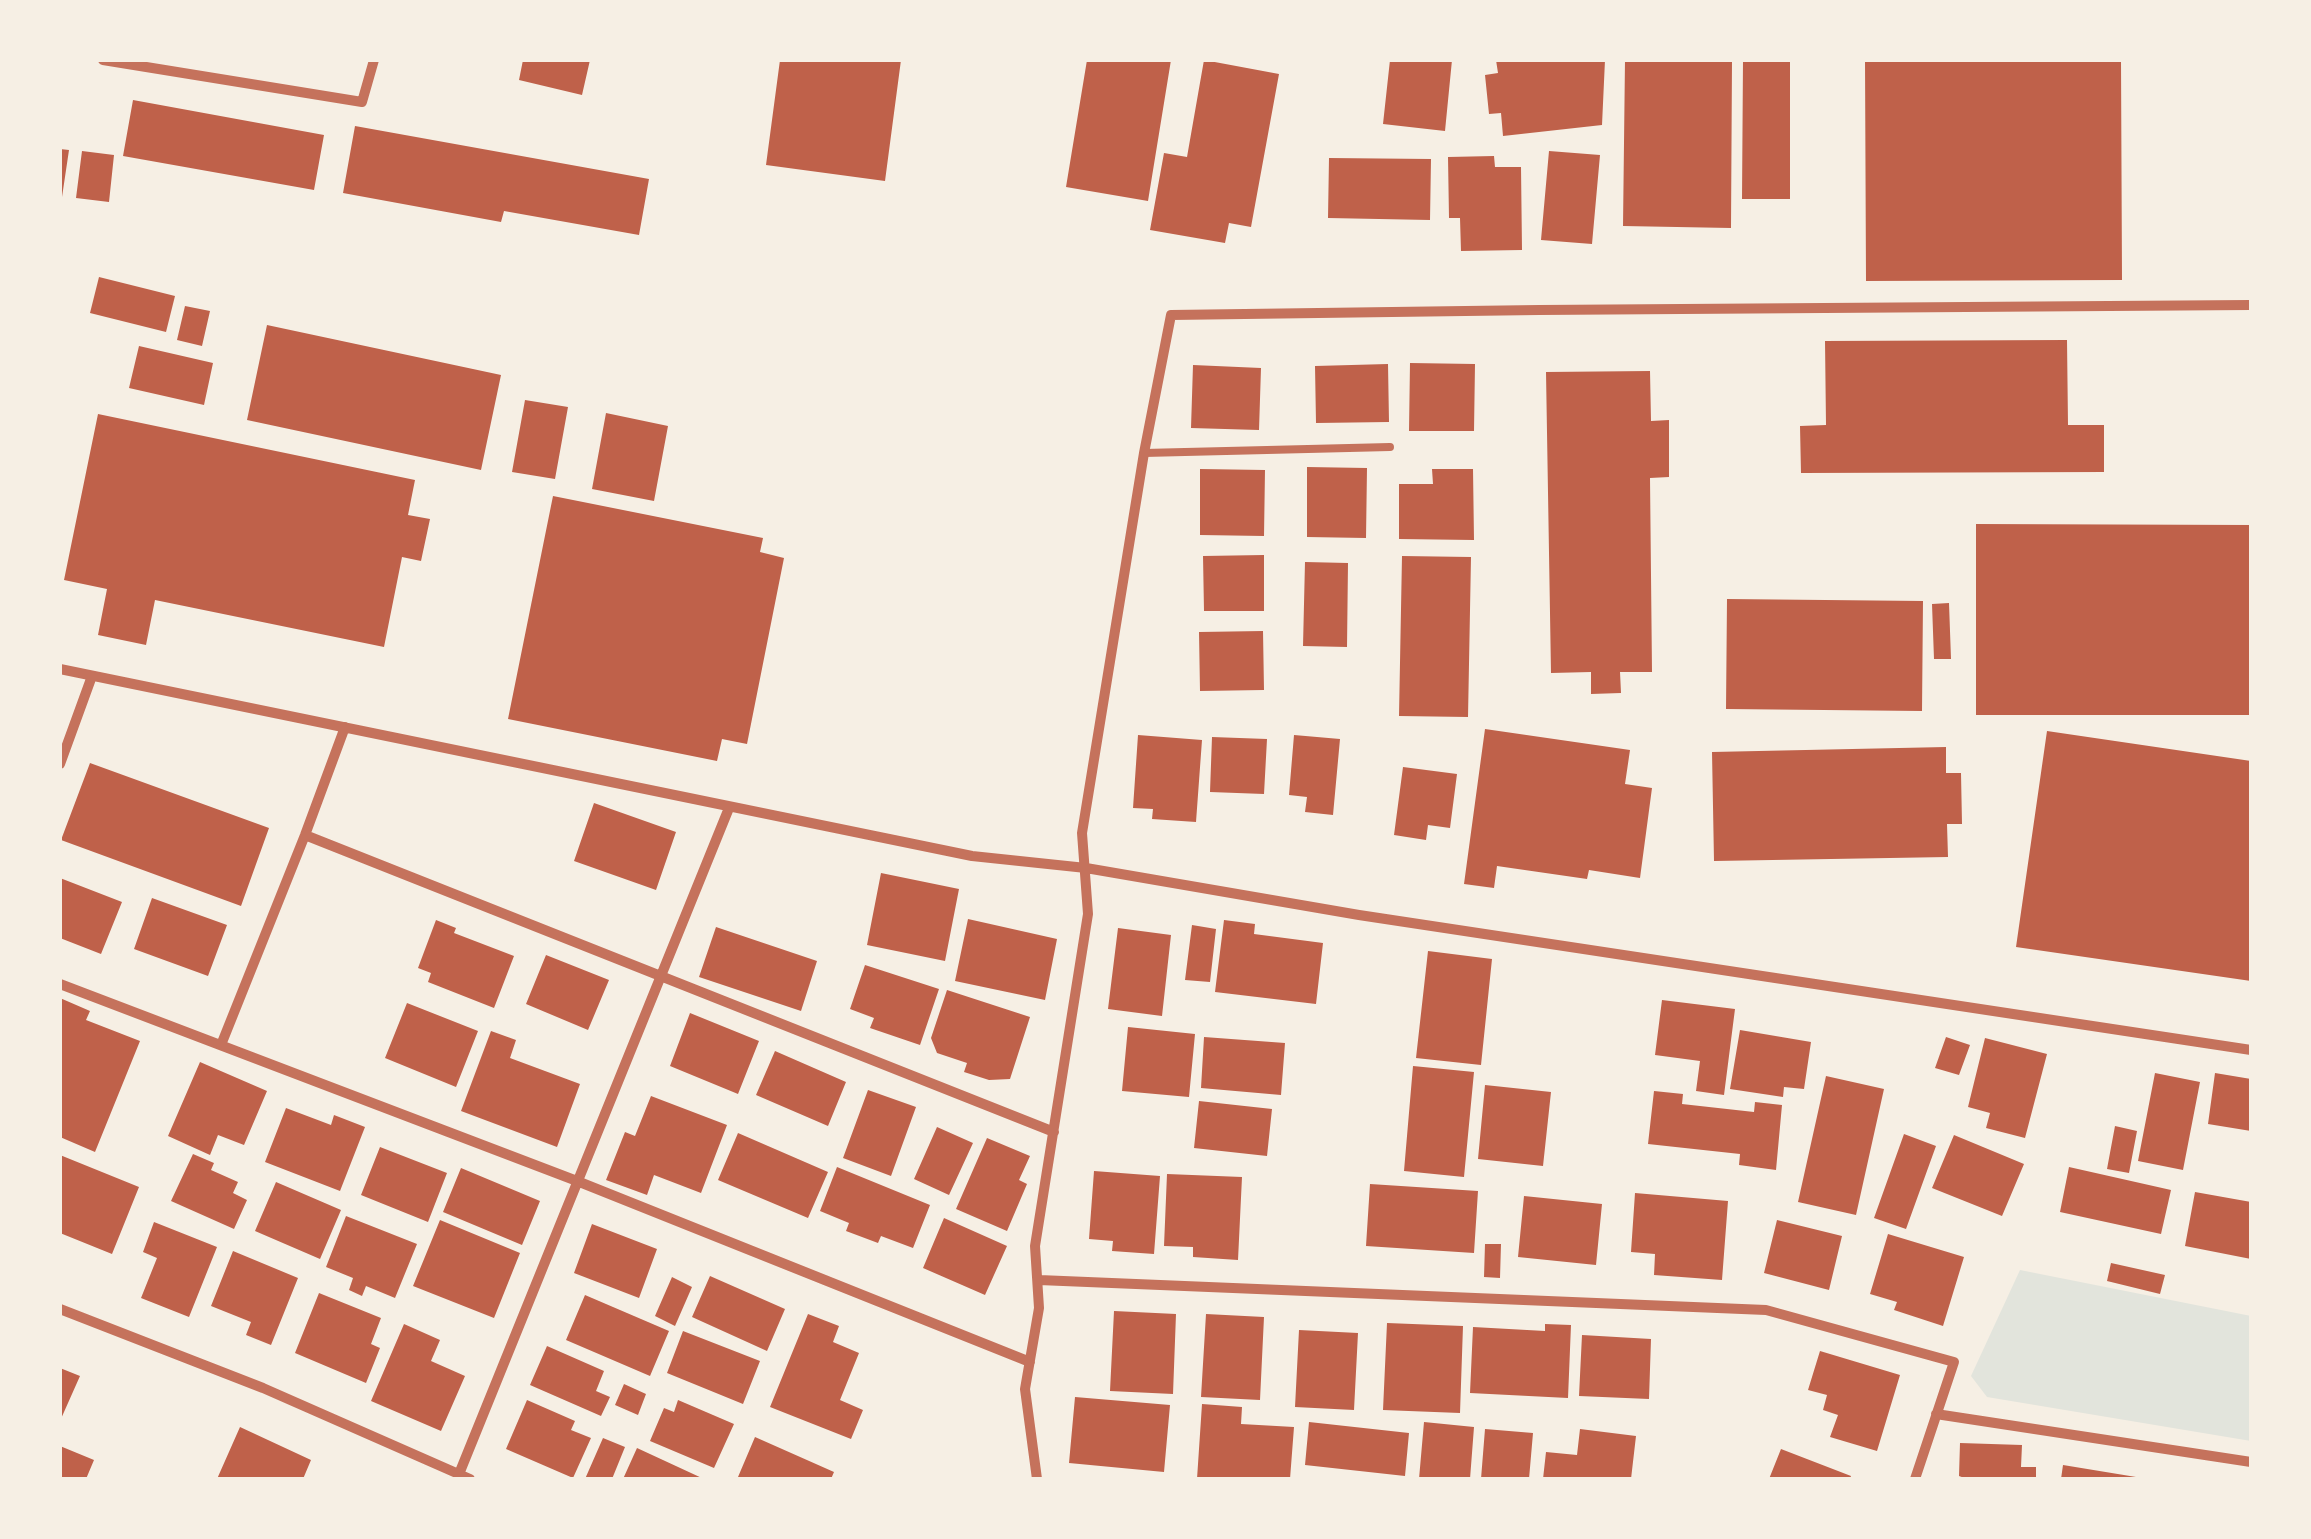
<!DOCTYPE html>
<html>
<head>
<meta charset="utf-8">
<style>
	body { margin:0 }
	#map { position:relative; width:2311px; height:1539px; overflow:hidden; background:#f6efe4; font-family:Jost,sans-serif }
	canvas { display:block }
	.frame { position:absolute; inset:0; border:62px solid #f6efe4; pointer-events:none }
</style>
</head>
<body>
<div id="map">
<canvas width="2311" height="1539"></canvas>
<div class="frame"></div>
</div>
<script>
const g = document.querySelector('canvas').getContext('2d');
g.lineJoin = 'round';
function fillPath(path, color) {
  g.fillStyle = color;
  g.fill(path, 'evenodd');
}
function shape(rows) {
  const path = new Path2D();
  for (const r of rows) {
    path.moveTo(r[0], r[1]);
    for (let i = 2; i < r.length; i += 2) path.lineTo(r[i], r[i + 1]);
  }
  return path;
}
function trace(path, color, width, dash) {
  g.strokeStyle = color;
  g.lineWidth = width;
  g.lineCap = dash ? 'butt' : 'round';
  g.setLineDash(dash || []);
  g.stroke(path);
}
fillPath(shape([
	[2020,1270,2251,1316,2251,1441,1987,1397,1971,1376]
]), '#e2e4dc');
fillPath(shape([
	[523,60,590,60,582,95,519,80],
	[780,60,901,60,885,181,766,165],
	[1087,60,1171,60,1148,201,1066,187],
	[1204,60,1279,74,1251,227,1229,223,1225,243,1150,230,1164,153,1187,157],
	[1390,60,1452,60,1445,131,1383,124],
	[1496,60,1605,60,1602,125,1503,136,1501,113,1489,114,1485,75,1498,73],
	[1625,60,1732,60,1731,228,1623,226],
	[1743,60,1790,60,1790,199,1742,199],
	[1865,60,2121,60,2122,280,1866,281],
	[133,100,324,135,314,190,123,156],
	[355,126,649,179,639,235,504,211,501,222,343,193],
	[60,149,69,150,62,197,60,197],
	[82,151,114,155,109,202,76,198],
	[1549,151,1600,155,1592,244,1541,240],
	[1494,156,1495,167,1521,167,1522,250,1461,251,1460,218,1449,218,1448,157],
	[1329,158,1431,159,1430,220,1328,218],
	[99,277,175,296,166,332,90,313],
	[185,306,210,311,202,346,177,340],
	[267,325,501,375,481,470,247,420],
	[2067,340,2068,425,2104,425,2104,472,1801,473,1800,426,1826,425,1825,341],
	[139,346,213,363,204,405,129,388],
	[1410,363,1475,364,1474,431,1409,431],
	[1388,364,1389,422,1316,423,1315,366],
	[1193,365,1261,368,1259,430,1191,428],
	[1650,371,1651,421,1669,420,1669,477,1650,478,1652,672,1620,672,1621,693,1591,694,1591,672,1551,673,1546,372],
	[525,400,568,407,555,479,512,472],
	[606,413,668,426,654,501,592,489],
	[98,414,415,480,408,515,430,519,421,561,402,557,384,647,155,600,146,645,98,635,107,589,64,580],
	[1307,467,1367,468,1366,538,1307,537],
	[1200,469,1265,470,1264,536,1200,535],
	[1432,469,1473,469,1474,540,1399,539,1399,484,1433,484],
	[553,496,763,538,760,552,784,558,747,744,722,739,717,761,508,719],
	[1976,524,2251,525,2251,715,1976,715],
	[1264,555,1264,611,1204,611,1203,556],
	[1402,556,1471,557,1468,717,1399,716],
	[1305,562,1348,563,1347,647,1303,646],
	[1727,599,1923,601,1922,711,1726,709],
	[1949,603,1951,659,1934,659,1932,604],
	[1263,631,1264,690,1200,691,1199,632],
	[1485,729,1630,750,1625,784,1652,788,1640,878,1589,870,1587,879,1497,866,1494,888,1464,884],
	[2047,731,2251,761,2251,981,2016,947],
	[1138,735,1202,740,1196,822,1152,819,1153,809,1133,808],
	[1294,735,1340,739,1333,815,1305,812,1307,797,1289,795],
	[1212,737,1267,739,1264,794,1210,792],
	[1946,747,1946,773,1961,773,1962,824,1947,824,1948,857,1714,861,1712,752],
	[90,763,269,828,241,906,61,840],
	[1403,767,1457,774,1450,828,1428,825,1426,840,1394,835],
	[594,803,676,832,656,890,574,861],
	[881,873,959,889,945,961,867,945],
	[60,878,122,902,101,954,60,938],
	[152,898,227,925,208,976,134,949],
	[968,919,1057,939,1045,1000,955,981],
	[436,920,456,928,454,933,514,956,494,1008,428,982,431,973,418,968],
	[1224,920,1255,924,1254,934,1323,943,1316,1004,1215,992],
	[1192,925,1216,929,1210,982,1185,980],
	[716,927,817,961,801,1011,699,977],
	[1118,928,1171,935,1162,1016,1108,1009],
	[1428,951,1492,959,1481,1065,1416,1058],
	[546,955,609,980,588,1030,526,1004],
	[865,965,939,989,920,1045,870,1028,874,1018,850,1009],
	[947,990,1030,1017,1010,1079,989,1080,964,1072,967,1063,937,1053,931,1038],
	[60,998,90,1011,86,1020,140,1041,95,1152,60,1137],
	[1662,1000,1735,1009,1724,1095,1696,1091,1700,1061,1655,1055],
	[407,1003,478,1031,456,1087,385,1058],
	[690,1013,759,1041,738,1094,670,1066],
	[1128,1027,1195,1034,1189,1097,1122,1091],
	[1740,1030,1811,1042,1804,1089,1784,1087,1783,1097,1730,1089],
	[491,1031,516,1040,510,1058,580,1084,557,1147,461,1111],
	[1204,1037,1285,1043,1281,1095,1201,1088],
	[1946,1037,1970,1045,1959,1075,1935,1068],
	[1985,1038,2047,1054,2025,1138,1986,1128,1990,1113,1968,1107],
	[775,1051,846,1082,828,1126,756,1095],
	[200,1062,267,1091,244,1145,218,1135,210,1155,168,1136],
	[1413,1066,1474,1072,1464,1177,1404,1171],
	[2155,1073,2200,1082,2183,1170,2138,1161],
	[2215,1073,2251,1079,2251,1131,2208,1124],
	[1826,1076,1884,1089,1856,1215,1798,1202],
	[1485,1085,1551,1092,1543,1166,1478,1159],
	[868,1090,916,1107,891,1176,843,1158],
	[1654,1091,1683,1094,1682,1104,1754,1112,1755,1102,1782,1105,1776,1170,1739,1165,1740,1154,1648,1144],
	[651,1096,727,1125,701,1193,654,1175,647,1195,606,1180,625,1132,635,1136],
	[1199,1101,1272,1109,1267,1156,1194,1148],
	[286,1108,331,1125,334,1115,365,1127,340,1191,265,1162],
	[2115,1126,2137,1131,2129,1173,2107,1169],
	[937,1127,973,1143,949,1195,914,1179],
	[738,1133,828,1172,808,1218,718,1180],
	[1904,1134,1936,1146,1906,1229,1874,1218],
	[1954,1135,2024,1164,2002,1216,1932,1188],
	[987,1138,1030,1156,1019,1180,1027,1184,1007,1231,956,1209],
	[380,1147,447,1173,428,1222,361,1195],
	[193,1154,214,1163,211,1170,238,1182,233,1193,247,1200,234,1229,171,1201],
	[60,1155,139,1187,112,1254,60,1233],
	[837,1167,930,1205,913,1248,881,1236,878,1243,846,1231,849,1223,820,1211],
	[2069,1167,2171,1190,2161,1234,2060,1212],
	[461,1168,540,1201,522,1245,443,1212],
	[1094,1171,1160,1176,1154,1254,1112,1251,1113,1241,1089,1239],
	[1167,1174,1242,1177,1238,1260,1193,1257,1193,1247,1164,1246],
	[276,1182,341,1210,320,1259,255,1231],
	[1370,1184,1478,1191,1474,1253,1366,1246],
	[2195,1192,2251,1202,2251,1259,2185,1246],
	[1635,1193,1728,1201,1722,1280,1654,1275,1655,1254,1631,1252],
	[1524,1196,1602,1204,1596,1265,1518,1257],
	[346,1216,417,1244,395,1298,366,1286,362,1296,349,1290,353,1278,326,1267],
	[944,1218,1007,1246,985,1295,923,1268],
	[440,1220,520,1253,494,1318,413,1286],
	[1777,1220,1842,1236,1829,1290,1764,1273],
	[154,1222,217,1247,189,1317,141,1298,157,1258,143,1252],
	[592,1224,657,1249,639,1298,574,1273],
	[1888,1234,1964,1257,1943,1326,1894,1310,1897,1302,1870,1294],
	[1485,1244,1501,1244,1500,1278,1484,1277],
	[233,1251,298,1278,271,1345,246,1335,251,1322,211,1306],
	[2111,1263,2165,1275,2160,1294,2107,1281],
	[710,1276,785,1309,767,1351,692,1317],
	[672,1277,692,1287,675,1326,655,1316],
	[319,1293,381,1318,371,1344,380,1348,366,1383,295,1353],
	[585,1295,669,1331,650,1376,566,1340],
	[1114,1311,1176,1314,1173,1394,1110,1391],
	[808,1314,839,1326,833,1342,859,1353,840,1400,863,1410,851,1439,770,1407],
	[1206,1314,1264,1317,1260,1400,1201,1397],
	[1387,1323,1463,1326,1460,1413,1383,1410],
	[404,1324,440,1340,431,1361,465,1376,441,1431,371,1401],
	[1545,1324,1571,1325,1568,1398,1470,1393,1473,1327,1545,1331],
	[1299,1330,1358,1333,1354,1410,1295,1407],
	[683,1331,760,1361,743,1404,667,1373],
	[1582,1335,1651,1339,1649,1399,1579,1396],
	[547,1346,604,1371,596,1391,610,1397,601,1416,530,1385],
	[1820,1351,1900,1375,1877,1451,1830,1437,1838,1415,1823,1410,1827,1395,1808,1390],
	[60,1368,80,1376,60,1421],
	[624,1384,646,1394,638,1415,615,1405],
	[1075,1397,1170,1405,1164,1472,1069,1463],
	[527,1400,575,1421,571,1430,591,1438,573,1478,506,1449],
	[678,1400,734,1424,714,1468,650,1441,664,1408,674,1412],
	[1202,1404,1242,1407,1241,1424,1294,1427,1290,1479,1197,1479],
	[1309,1422,1409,1433,1405,1476,1305,1465],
	[1424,1422,1474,1427,1470,1479,1419,1479],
	[240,1427,311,1460,303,1479,217,1479],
	[1485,1429,1533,1433,1529,1479,1481,1479],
	[1580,1429,1636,1436,1631,1479,1543,1479,1546,1452,1577,1455],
	[755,1437,834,1472,831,1479,742,1479,738,1477],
	[603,1438,625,1447,612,1479,585,1479],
	[1960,1443,2022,1445,2021,1467,2036,1467,2036,1479,1967,1479,1959,1476],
	[60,1446,94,1460,86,1479,60,1479],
	[637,1448,704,1479,623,1479],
	[1781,1449,1851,1476,1850,1479,1769,1479],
	[2063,1465,2136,1477,2135,1479,2061,1479]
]), '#bf614a');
trace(shape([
	[1144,453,1390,447]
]), '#c5725c', 8);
trace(shape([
	[103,60,362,102,374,60],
	[60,669,972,856,1086,868,1359,915,2251,1050],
	[60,764,92,676],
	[305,835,1054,1132],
	[60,984,577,1181,1030,1362],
	[221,1045,305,835,345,727],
	[1039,1280,1766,1310,1954,1362,1915,1479],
	[60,1309,263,1388,470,1479],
	[1936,1414,2251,1462],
	[459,1474,729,808],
	[1037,1479,1025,1389,1039,1308,1035,1246,1088,914,1082,833,1144,453,1171,315,1539,310,2251,305]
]), '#c5725c', 10);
</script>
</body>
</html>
